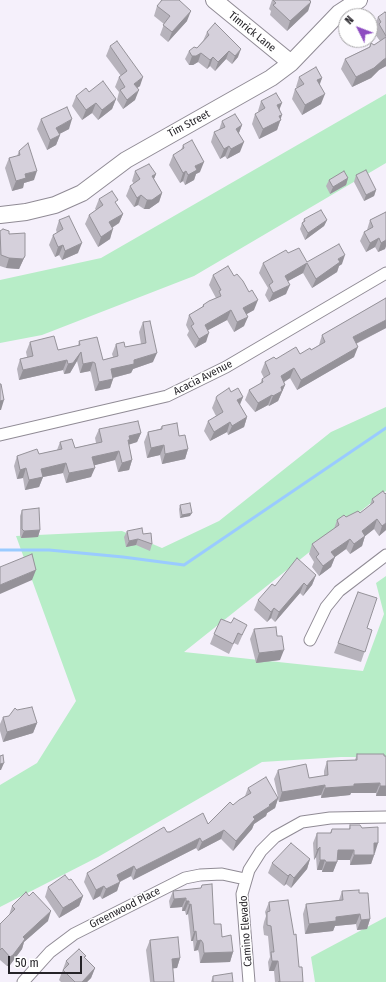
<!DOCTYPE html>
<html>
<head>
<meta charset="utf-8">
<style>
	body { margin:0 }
	#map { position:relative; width:386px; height:982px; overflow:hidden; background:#f5f0fb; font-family:"Fira Sans Condensed",sans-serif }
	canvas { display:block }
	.north { position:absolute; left:338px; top:8px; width:40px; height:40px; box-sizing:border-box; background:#fff; border:1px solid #a8a7a9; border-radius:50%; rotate:312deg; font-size:11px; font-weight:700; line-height:16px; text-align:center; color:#252328 }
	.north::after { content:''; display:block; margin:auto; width:14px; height:18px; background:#8e4cc1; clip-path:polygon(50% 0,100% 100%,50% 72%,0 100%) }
	.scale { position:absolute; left:8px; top:956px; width:74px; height:18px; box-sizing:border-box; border:2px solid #252328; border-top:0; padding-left:5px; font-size:12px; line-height:14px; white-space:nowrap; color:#252328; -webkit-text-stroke:3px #fff; paint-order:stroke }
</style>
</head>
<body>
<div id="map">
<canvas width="386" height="982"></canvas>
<div class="north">N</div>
<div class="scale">50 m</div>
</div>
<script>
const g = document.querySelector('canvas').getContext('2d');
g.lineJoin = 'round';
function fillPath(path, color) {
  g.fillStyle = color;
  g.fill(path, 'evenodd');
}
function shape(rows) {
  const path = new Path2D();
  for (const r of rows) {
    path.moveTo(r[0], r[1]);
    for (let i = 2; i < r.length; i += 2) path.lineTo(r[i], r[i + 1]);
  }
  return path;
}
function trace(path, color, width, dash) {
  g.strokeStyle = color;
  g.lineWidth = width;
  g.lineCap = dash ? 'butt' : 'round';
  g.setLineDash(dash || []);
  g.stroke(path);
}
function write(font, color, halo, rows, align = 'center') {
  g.font = font + ' "Fira Sans Condensed",sans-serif';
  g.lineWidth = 3;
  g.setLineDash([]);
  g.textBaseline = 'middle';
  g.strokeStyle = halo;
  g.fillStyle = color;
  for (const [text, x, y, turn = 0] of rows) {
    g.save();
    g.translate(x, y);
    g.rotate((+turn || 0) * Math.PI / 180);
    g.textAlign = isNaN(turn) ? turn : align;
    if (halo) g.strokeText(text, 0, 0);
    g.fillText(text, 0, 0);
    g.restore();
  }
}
fillPath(shape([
	[386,94,386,163,194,276,42,335,0,343,0,280,101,258],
	[386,407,386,491,184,652,363,671,384,614,376,583,386,576,386,757,341,757,262,762,98,857,0,907,0,785,37,763,76,701,16,536,122,531,162,548,219,521,331,432],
	[386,917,386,982,315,982,311,957]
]), '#b7edc7');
trace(shape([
	[0,550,49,550,123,557,184,565,386,428]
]), '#9acbff', 3);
const street = shape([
	[0,435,167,396,226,367,386,273],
	[310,640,326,607,339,591,386,555],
	[23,982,50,952,74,934,185,878,200,875,222,874,245,879],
	[249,982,242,894,249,870,261,851,275,837,302,822,330,818,386,817]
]);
const secondary = shape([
	[214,0,291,63],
	[0,215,26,212,55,205,82,193,126,160,271,78,291,63,339,13,359,0]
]);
trace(street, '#908b95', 13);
trace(secondary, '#908b95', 18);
trace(street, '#fff', 11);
trace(secondary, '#fff', 16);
fillPath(shape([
	[161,0,180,0,180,1,187,21,168,42,160,35,164,24,154,16,157,6,160,3],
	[272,0,311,0,308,11,287,31,270,15,271,11,269,9],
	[386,13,386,66,379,70,371,78,352,87,341,69,345,59,369,47,371,43,374,45,380,41,375,34,377,30,374,27,378,17],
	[207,32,238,57,232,64,226,59,215,71,210,66,207,69,198,62,193,65,189,65,185,59,189,51,197,48,203,41],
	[110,46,140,86,137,88,135,100,123,109,117,100,119,92,115,87,119,77,121,76,106,56],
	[299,77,322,78,320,84,321,104,302,115,292,99,295,89,297,88,296,87],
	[89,92,116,99,112,109,98,120,92,113,82,120,72,106,76,96],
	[261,101,279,109,281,119,277,130,259,139,252,124,255,114,259,112,258,111],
	[41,119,69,129,59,134,60,135,56,145,47,150,37,129],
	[222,121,242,125,239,133,240,152,227,159,225,156,220,159,211,142,214,132,219,130],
	[183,145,200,172,196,174,194,180,185,185,183,181,180,183,169,165,173,155,181,150],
	[19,151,34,180,24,183,23,188,12,191,5,168,9,158,17,156],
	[135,171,156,174,154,179,162,193,159,202,149,209,144,209,138,205,134,207,126,196,130,186,134,184,132,181],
	[356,175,376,190,374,196,364,201,354,182],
	[348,178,346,185,330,194,326,186,329,180],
	[99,199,116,204,123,214,119,223,112,228,110,239,98,247,85,224,89,215,96,210,95,209],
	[386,212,386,246,385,249,378,252,375,247,366,252,360,241,364,232,367,230,370,220],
	[304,219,327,220,324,226,305,240,300,229,302,223,303,222],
	[59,220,78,253,62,260,59,255,55,257,49,245,53,235,57,233,56,230],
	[0,231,9,234,25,256,19,269,6,268,0,266],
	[288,253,307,262,342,264,339,266,337,272,312,288,303,273,288,281,286,294,269,302,265,295,268,288,259,273,263,263],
	[213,275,234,276,254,310,246,314,244,326,234,332,227,320,208,330,206,342,195,348,187,335,189,331,186,325,189,315,202,307,203,305,216,298,209,285],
	[386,298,386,328,356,344,354,357,297,390,290,378,284,382,285,385,278,401,269,406,268,405,255,412,245,400,249,390,260,384,262,379,264,378,261,372,265,362,276,359,300,354,311,350,319,345,322,335],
	[143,322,153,362,133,369,131,373,113,378,113,379,110,388,95,391,91,373,90,371,80,373,77,361,70,373,64,374,63,370,19,380,17,369,20,359,27,357,26,352,30,342,58,350,78,346,79,341,103,360,113,357,112,354,116,344,125,347,141,344,139,332],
	[231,392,243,397,240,405,247,417,244,427,228,435,227,432,210,441,204,431,208,421,216,416,212,408,216,398],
	[162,426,179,436,188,449,185,459,162,464,160,455,147,458,144,442,148,432,160,429],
	[99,429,141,433,137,442,129,444,132,460,129,470,118,472,115,460,94,465,91,477,66,483,63,473,43,477,39,487,25,490,23,478,17,479,14,466,17,456,39,454,57,450,60,442,75,448,96,443,95,438],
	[383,491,386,530,379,536,374,529,365,536,362,546,350,554,346,549,335,557,331,567,319,576,312,567,314,562,309,554,312,544,334,529,337,520,360,513,370,505,372,499],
	[180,505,190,516,180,518,179,509],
	[22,510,40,530,38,537,21,538,20,535,20,516],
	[127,531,152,544,150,551,136,545,126,547,124,537],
	[316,575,312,585,303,596,300,593,275,622,271,618,267,622,254,610,258,600,275,586],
	[358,592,367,628,372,630,361,662,334,653],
	[221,619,243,634,238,645,234,643,229,654,210,644,214,634],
	[254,629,280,660,256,663,250,639],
	[3,717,37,723,33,733,3,742,0,731,0,724],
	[357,754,384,754,386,796,376,796,376,793,351,793,350,795,321,798,321,795,279,802,278,799,275,808,267,813,266,816,254,824,252,829,233,851,221,839,198,851,196,848,133,880,131,876,120,882,117,891,102,899,100,896,93,900,84,882,87,873,167,832,208,824,245,796,248,788,278,797,274,779,278,770,309,778,324,776,324,771,327,761,355,760],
	[350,825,375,853,371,864,350,865,350,860,337,860,337,862,333,872,322,872,322,870,317,870,316,857,314,860,313,843,317,833,330,833,332,829,349,829],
	[310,859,307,869,291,888,286,884,284,886,268,873,272,863],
	[69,880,83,896,79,906,59,918,45,897,48,887],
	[201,888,214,924,233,952,230,962,200,963,199,953,198,950,194,951,193,941,191,941,188,914,186,915,185,911,182,911,182,907,170,908,169,901,173,891],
	[342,891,359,893,370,919,367,929,357,930,356,924,335,926,333,931,305,934,303,914,306,904,339,900],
	[269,902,299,967,303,982,275,982,274,971,269,971,268,962,270,957,268,936,264,935,263,927,264,922,266,916,265,912],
	[12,906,48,921,24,942,22,949,10,965,7,966,0,960,0,924,9,915],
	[150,940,180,958,177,968,173,968,174,982,150,982,146,950],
	[85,958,95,968,91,978,87,982,61,982,59,980,66,961],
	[213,976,233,982,211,982]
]), '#b7b3bc');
fillPath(shape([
	[311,2,308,11,287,31,290,21],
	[191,11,187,21,168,42,172,32],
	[241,49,238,57,232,64,235,56],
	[229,51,226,59,215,71,218,62],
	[201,53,198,62,193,65,189,65,192,56],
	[213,57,210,66,207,69,210,60],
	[386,58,386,66,379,70,371,78,352,87,356,77],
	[143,77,140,86,130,93,134,84],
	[322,78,318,88,317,80],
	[139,90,135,100,123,109,127,100],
	[325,94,321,104,302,115,305,105],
	[116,99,112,109,98,120,102,110],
	[96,103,92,113,82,120,86,110],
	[282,103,278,113,277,105],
	[282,115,277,130,259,139,263,129,279,116],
	[72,119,69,129,52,138,56,128],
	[242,125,238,135,236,129],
	[60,135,56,145,47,150,50,140],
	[244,142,240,152,227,159,231,149],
	[229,146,225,156,220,159,224,149],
	[204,162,200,172,196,174,194,180,185,185,188,175,195,166],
	[37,171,34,180,24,183,23,188,12,191,16,181,25,174],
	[186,171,183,181,180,183,183,173],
	[156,174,152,183,152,176],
	[348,178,346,185,330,194,333,187],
	[376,190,374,196,364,201,366,195],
	[162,193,159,202,149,209,144,209,147,200],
	[141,195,138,205,134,207,137,198],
	[123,214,119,223,105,232,109,222],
	[327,220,324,226,305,240,308,233],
	[113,229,110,239,98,247,101,237],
	[379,238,375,247,366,252,370,243],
	[386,240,386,246,385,249,378,252,381,243],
	[82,243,78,253,62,260,65,251],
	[63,245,59,255,55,257,58,247],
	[345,255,342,264,339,266,337,272,312,288,316,279,338,259],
	[25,256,19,269,6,268,9,258],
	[307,263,303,273,281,285,285,276],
	[290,285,286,294,269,302,273,293],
	[258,300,254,310,240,318,243,308],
	[231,310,227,320,201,334,205,325],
	[248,317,244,326,234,332,237,322],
	[386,320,386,328,349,347,353,337],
	[209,333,206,342,195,348,199,339],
	[358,347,354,357,297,390,301,380],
	[81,352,77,361,70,373,64,374,68,364],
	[157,353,153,362,133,369,131,373,108,379,111,369,134,360],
	[67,360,63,370,19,380,23,370],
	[93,362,90,371,80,373,83,364],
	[294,368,290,378,278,386,281,376],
	[113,379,110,388,95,391,99,382],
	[285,385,278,401,269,406,273,396,281,387],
	[272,395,268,405,255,412,258,403],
	[243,397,239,406,237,400],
	[4,400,1,410,0,410,0,401],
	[247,417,244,427,228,435,232,426],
	[230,422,227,432,210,441,214,432],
	[141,433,137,442,128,445,126,450,129,436],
	[164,445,160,455,147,458,151,448],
	[188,449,185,459,162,464,165,454],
	[119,451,115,460,88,467,92,457],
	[132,460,129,470,118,472,122,463],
	[66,463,63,473,43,477,39,487,25,490,29,480,41,469],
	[26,468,23,478,17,479,20,470],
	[95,468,91,477,66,483,69,473],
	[192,513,190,516,180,518,182,515],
	[377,519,374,529,359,541,365,536,362,546,350,554,354,544,362,531],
	[386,523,386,530,379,536,382,526],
	[40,530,38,537,21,538,24,531],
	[138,539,136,545,126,547,129,541],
	[350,539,346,549,335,557,331,567,319,576,323,566,331,552],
	[36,570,32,580,0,594,0,585],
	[316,575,312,585,303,596,307,586],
	[304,583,300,593,275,622,279,612],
	[274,608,271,618,267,622,271,612],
	[284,650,280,660,256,663,259,653],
	[37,723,33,733,3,742,7,732],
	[4,763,1,770,0,770,0,764],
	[380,783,376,793,351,793,350,795,321,798,325,788,354,784],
	[325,785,321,795,279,802,282,792],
	[380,786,386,786,386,796,376,796],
	[278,798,275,808,267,813,266,816,254,824,252,829,233,851,236,841,253,817,269,805],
	[224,830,221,839,198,851,202,842],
	[200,838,196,848,133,880,136,870],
	[374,843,378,843,375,853,370,853],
	[320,847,316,857,314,860,317,850],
	[338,850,354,850,350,860,334,860],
	[354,855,374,855,371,864,350,865],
	[310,859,307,869,291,888,294,878],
	[320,860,325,860,322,870,317,870],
	[326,862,337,862,333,872,322,872],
	[134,866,131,876,113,885,117,875],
	[290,874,286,884,284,886,288,876],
	[120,882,117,891,102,899,106,889],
	[104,886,100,896,93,900,96,890],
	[83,896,79,906,59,918,63,908],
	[186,898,182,907,170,908,174,899],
	[186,901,189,901,185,911,182,911],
	[191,904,188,914,186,915,189,905],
	[51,911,48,921,24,942,22,949,10,965,7,966,10,957,23,937],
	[360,914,356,924,335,926,333,931,305,934,309,924,336,917],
	[370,919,367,929,357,930,361,920],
	[196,931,193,941,191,941,194,932],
	[201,940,198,950,194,951,197,941],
	[233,952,230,962,200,963,204,953],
	[180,958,177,968,168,969,172,959],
	[272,961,278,961,274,971,269,971],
	[95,968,91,978,87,982,82,982]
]), '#959299');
const building = shape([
	[162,0,179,0,191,11,172,32,163,25,170,16,157,6,162,0],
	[273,0,309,0,311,2,290,21,273,5,276,3,273,0],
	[385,12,386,13,386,36,379,24,381,22,378,17,385,12],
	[215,23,241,49,235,56,229,51,218,62,213,57,210,60,201,53,196,56,192,56,189,51,194,47,197,48,209,35,207,32,215,23],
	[386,37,386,58,383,60,374,68,356,77,345,59,370,47,371,43,374,45,386,37],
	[117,41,143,77,134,84,139,90,127,100,120,90,125,87,119,77,127,71,110,46,117,41],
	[316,67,322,78,317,80,325,94,305,105,295,89,304,84,299,77,316,67],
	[103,81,116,99,102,110,96,103,86,110,76,96,86,88,89,92,103,81],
	[276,93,282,103,277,105,282,115,279,116,281,120,263,129,255,114,265,108,261,101,276,93],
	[67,107,72,119,56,128,60,135,50,140,41,119,67,107],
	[235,114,242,125,236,129,244,142,231,149,229,146,224,149,214,132,225,127,222,121,235,114],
	[192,140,204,162,195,166,197,170,188,175,186,171,183,173,173,155,184,148,183,145,192,140],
	[28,143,37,171,25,174,26,178,16,181,9,158,20,155,19,151,28,143],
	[149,164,156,174,152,176,162,193,152,200,147,200,141,195,137,198,130,186,140,179,135,171,149,164],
	[366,170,376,190,366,195,356,175,366,170],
	[344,171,348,178,333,187,329,180,344,171],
	[112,191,118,200,115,202,123,214,109,222,113,229,101,237,89,215,103,205,99,199,112,191],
	[321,210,327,220,308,233,302,223,305,221,304,219,321,210],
	[386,212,386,240,381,243,379,238,370,243,364,232,373,227,370,220,386,212],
	[69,216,82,243,65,251,63,245,58,247,53,235,63,229,59,220,69,216],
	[3,229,9,231,9,234,25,233,25,256,23,259,9,258,1,255,0,231,3,229],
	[339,244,345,255,338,259,340,262,316,279,307,263,285,276,290,285,273,293,269,285,273,282,263,263,286,250,288,253,299,248,307,262,339,244],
	[228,266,234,276,237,274,243,281,249,292,252,290,258,300,243,308,248,317,237,322,231,310,205,325,209,333,199,339,191,326,194,324,189,315,204,306,203,305,209,301,221,296,219,291,221,290,213,275,228,266],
	[386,298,386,320,353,337,358,347,301,380,294,368,281,376,285,385,281,387,282,391,273,396,272,395,258,403,249,390,263,382,262,379,270,374,265,362,274,357,276,359,296,347,300,354,310,348,311,350,325,342,322,335,386,298],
	[150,321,157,353,134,360,134,364,111,369,113,379,99,382,95,363,93,362,83,364,81,352,73,363,68,364,67,360,23,370,20,359,33,356,30,342,54,336,58,350,80,345,79,341,97,337,103,360,118,356,116,344,124,342,125,347,146,343,143,322,150,321],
	[0,384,1,384,4,400,0,401,0,384],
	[229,388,231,392,238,388,243,397,237,400,247,417,232,426,230,422,214,432,208,421,223,412,216,398,217,396,229,388],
	[138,421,141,433,129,436,130,440,128,440,132,460,122,463,119,451,92,457,95,468,69,473,66,463,41,469,43,477,29,480,26,468,20,470,17,456,37,449,39,454,62,449,60,442,72,439,75,448,102,442,99,429,138,421],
	[177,423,179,436,185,435,188,449,165,454,164,445,151,448,148,432,162,429,162,426,177,423],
	[383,491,385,494,386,493,386,523,382,526,377,519,362,531,365,536,354,544,350,539,331,552,335,557,323,566,316,557,319,554,312,544,339,525,337,520,344,515,346,517,358,511,360,513,374,502,372,499,383,491],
	[190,503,192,513,182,515,180,505,190,503],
	[39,508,40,530,24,531,22,529,22,510,39,508],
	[142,528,143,534,151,533,152,544,138,539,129,541,127,531,142,528],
	[32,554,36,570,0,585,0,567,32,554],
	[297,558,316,575,307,586,304,583,279,612,274,608,271,612,258,600,272,584,275,586,297,558],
	[358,592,377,598,367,628,372,630,365,652,338,643,358,592],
	[234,618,247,625,242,635,238,633,233,644,214,634,221,619,231,623,234,618],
	[276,627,277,636,282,636,284,650,259,653,254,629,276,627],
	[32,707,37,723,7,732,3,717,9,716,15,708,17,710,32,707],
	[357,754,384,754,384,756,386,756,386,786,380,786,380,783,354,784,354,786,325,788,325,785,282,792,278,770,306,764,309,778,328,775,327,761,357,760,357,754],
	[3,755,4,763,0,764,0,756,3,755],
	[266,777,278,798,269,805,270,806,253,817,255,819,236,841,224,830,202,842,200,838,136,870,134,866,117,875,120,882,106,889,104,886,96,890,87,873,164,827,167,832,170,832,203,813,208,824,230,802,233,805,239,800,251,793,248,788,266,777],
	[350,825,360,825,362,828,378,827,378,843,374,843,374,855,354,855,354,850,338,850,337,862,326,862,325,860,320,860,320,847,317,850,317,833,331,833,332,829,350,829,350,825],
	[291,843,310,859,294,878,290,874,288,876,272,863,291,843],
	[65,875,69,880,71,879,83,896,63,908,48,887,65,875],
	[212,884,214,924,221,924,222,937,231,935,233,952,204,953,203,943,201,940,197,941,196,931,194,932,191,904,189,905,189,901,186,901,186,898,174,899,173,891,201,888,202,885,212,884],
	[359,890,359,893,368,893,370,919,361,920,360,914,336,917,336,921,309,924,306,904,343,900,342,891,359,890],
	[26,892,29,896,33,892,51,911,23,937,25,939,13,955,10,957,2,948,0,950,0,924,15,909,12,906,26,892],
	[288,900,294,935,296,934,299,967,302,967,303,982,278,982,280,982,278,961,272,961,271,952,274,952,271,926,267,925,267,912,270,911,269,902,288,900],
	[178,937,180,958,172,959,174,982,154,982,150,940,178,937],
	[79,949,86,956,84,957,95,968,82,982,75,982,63,970,69,964,66,961,79,949],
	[232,973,233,982,213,982,213,976,232,973]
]);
fillPath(building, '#d5d0db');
trace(building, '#959299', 1);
write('11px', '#252328', '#fff', [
	["Timrick Lane",252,32,39],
	["Tim Street",189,124,-28],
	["Acacia Avenue",203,378,-27],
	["Greenwood Place",125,908,-27],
	["Camino Elevado",246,931,-94]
]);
</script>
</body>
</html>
